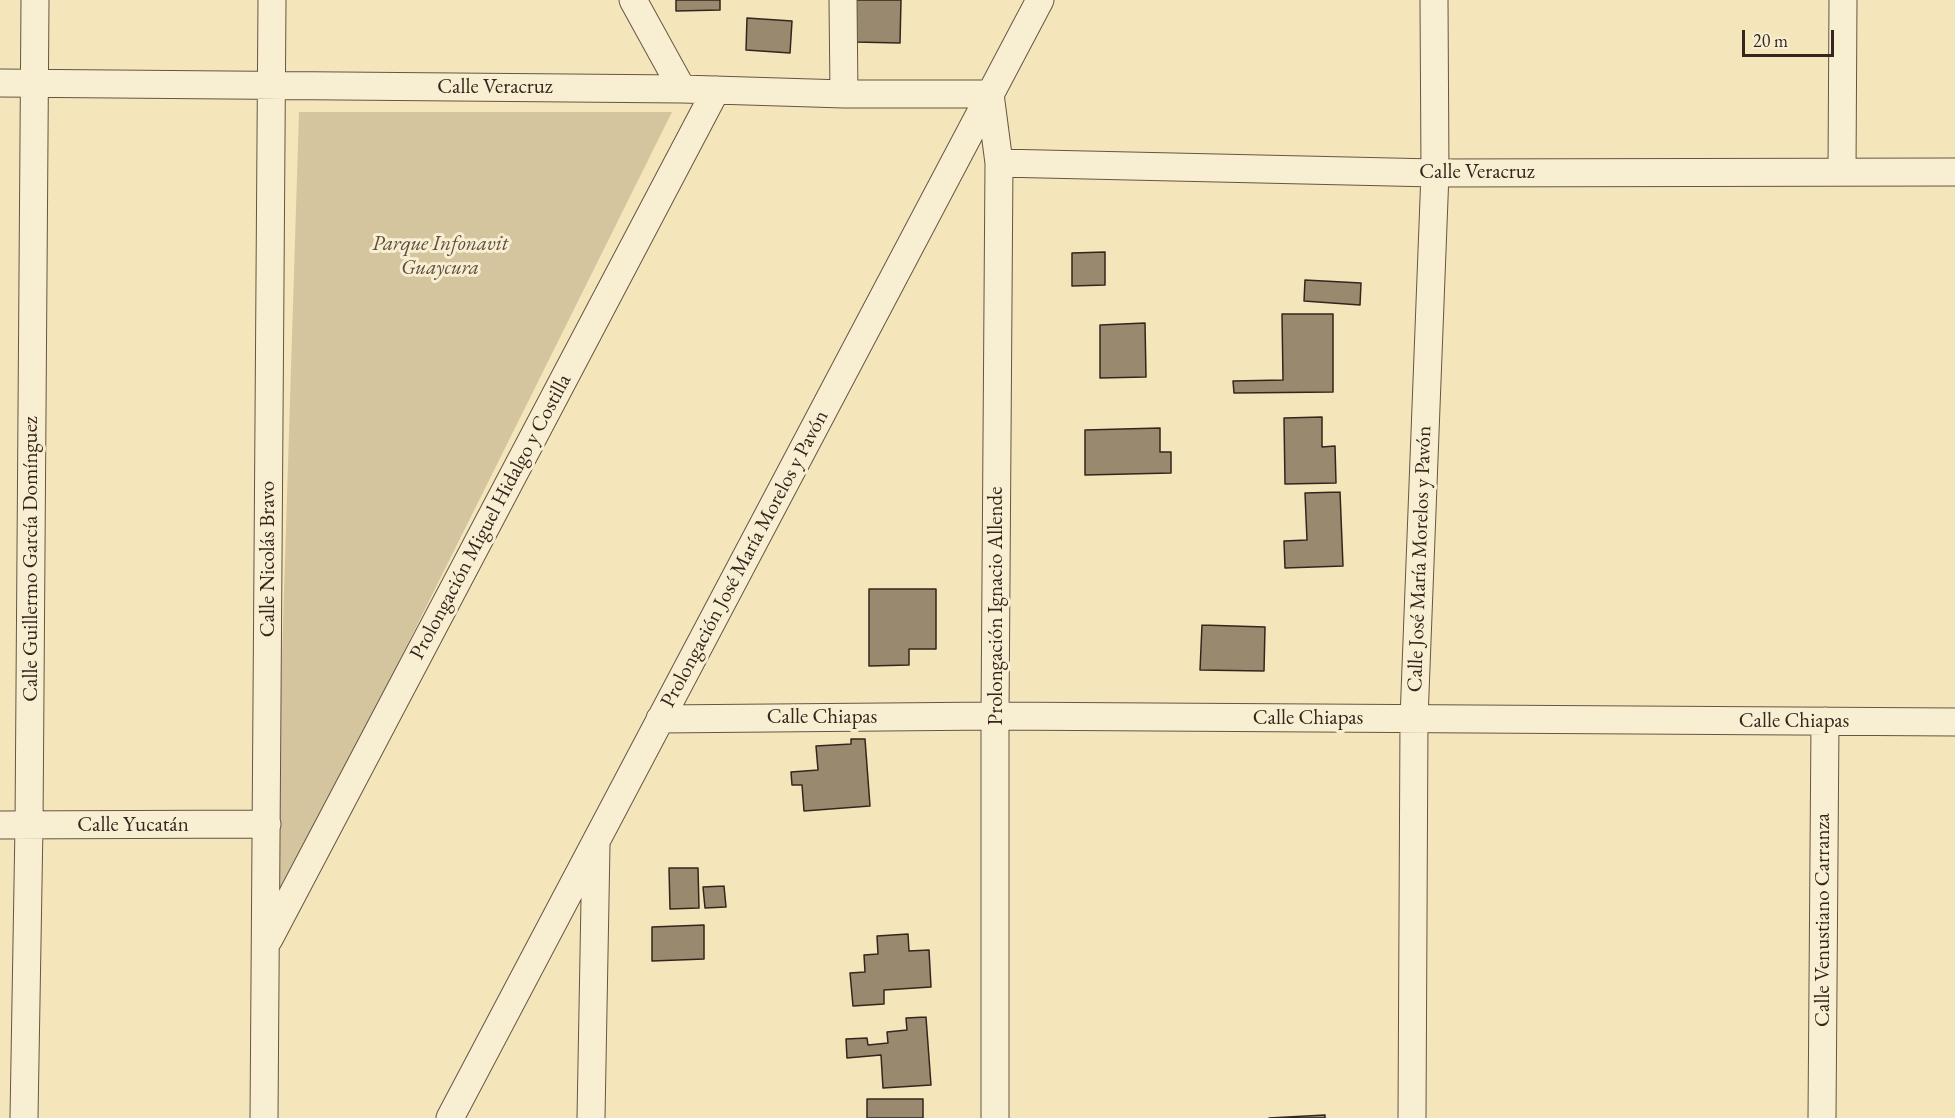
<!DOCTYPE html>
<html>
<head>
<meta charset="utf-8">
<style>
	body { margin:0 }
	#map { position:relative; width:1955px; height:1118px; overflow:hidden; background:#f5e5ba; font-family:"EB Garamond",serif }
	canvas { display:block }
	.scale { position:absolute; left:1742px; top:30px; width:92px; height:27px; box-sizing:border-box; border:3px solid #35261d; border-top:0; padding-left:8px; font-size:18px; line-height:21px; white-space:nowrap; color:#35261d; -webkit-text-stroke:4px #f8eed2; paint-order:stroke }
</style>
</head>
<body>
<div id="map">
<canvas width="1955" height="1118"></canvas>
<div class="scale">20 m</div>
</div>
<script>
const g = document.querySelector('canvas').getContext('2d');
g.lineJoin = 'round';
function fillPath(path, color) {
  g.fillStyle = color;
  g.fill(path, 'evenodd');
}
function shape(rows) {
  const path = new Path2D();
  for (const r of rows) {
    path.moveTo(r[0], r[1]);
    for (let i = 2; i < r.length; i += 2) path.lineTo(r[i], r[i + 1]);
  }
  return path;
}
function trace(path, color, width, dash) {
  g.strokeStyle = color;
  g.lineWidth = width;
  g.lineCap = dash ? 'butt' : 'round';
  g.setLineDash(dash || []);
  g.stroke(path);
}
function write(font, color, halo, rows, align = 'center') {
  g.font = font + ' "EB Garamond",serif';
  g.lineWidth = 6;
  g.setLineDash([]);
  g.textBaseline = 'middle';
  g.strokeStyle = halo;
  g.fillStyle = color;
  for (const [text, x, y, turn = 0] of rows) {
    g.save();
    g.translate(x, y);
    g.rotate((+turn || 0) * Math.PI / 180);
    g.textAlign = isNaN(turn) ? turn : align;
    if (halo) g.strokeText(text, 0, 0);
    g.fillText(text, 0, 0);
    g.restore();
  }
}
fillPath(shape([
	[299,112,672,112,274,913]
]), '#d4c59f');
const building = shape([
	[676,0,720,0,720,10,676,11,676,0],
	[855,0,901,0,900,43,855,42,855,0],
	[747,18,792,21,790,53,746,50,747,18],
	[1105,252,1105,285,1072,286,1072,253,1105,252],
	[1305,280,1361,283,1360,305,1304,301,1305,280],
	[1282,314,1333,314,1333,392,1234,393,1233,381,1283,380,1282,314],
	[1145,323,1146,377,1100,378,1100,325,1145,323],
	[1322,417,1322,447,1335,446,1336,483,1285,484,1284,418,1322,417],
	[1160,428,1160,452,1171,452,1171,473,1085,475,1085,430,1160,428],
	[1340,492,1343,566,1285,568,1284,541,1307,540,1305,493,1340,492],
	[869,589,936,589,936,649,909,649,909,665,869,666,869,589],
	[1202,625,1265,627,1264,671,1200,670,1202,625],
	[851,739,865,739,870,806,804,811,802,785,792,785,791,772,818,770,816,746,851,744,851,739],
	[669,868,698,868,699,908,670,909,669,868],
	[724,886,726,907,705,908,703,887,724,886],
	[704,925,704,959,652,961,652,927,704,925],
	[908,934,909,951,929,950,931,987,884,990,884,1004,853,1006,850,973,865,972,864,955,878,954,877,936,908,934],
	[926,1017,931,1085,883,1088,881,1055,847,1058,846,1039,867,1038,868,1045,888,1043,887,1032,907,1030,906,1018,926,1017],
	[867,1099,923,1099,923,1118,867,1118,867,1099],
	[1325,1115,1325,1118,1269,1118,1325,1115]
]);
fillPath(building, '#99896f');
trace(building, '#35261d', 1.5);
const street = shape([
	[633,0,682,89],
	[843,0,844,94],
	[0,83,682,89,844,94,990,94,999,163,995,716,995,1118],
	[999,163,1435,173,1955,172],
	[1842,171,1843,0],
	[660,719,995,716,1955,722],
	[0,825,267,824],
	[269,939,716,90],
	[24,1118,29,825,35,0],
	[264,1118,272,0],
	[450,1118,1040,0],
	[591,1118,596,845],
	[1412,1118,1414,719,1435,173,1434,0],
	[1822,1118,1825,721]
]);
trace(street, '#655644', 29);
trace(street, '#f8eed2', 27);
write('21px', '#35261d', '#f8eed2', [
	["Calle Veracruz",495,87],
	["Calle Veracruz",1477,172],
	["Prolongación Miguel Hidalgo y Costilla",491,517,-62],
	["Calle Guillermo García Domínguez",31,559,-90],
	["Calle Nicolás Bravo",268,559,-90],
	["Prolongación José María Morelos y Pavón",745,559,-62],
	["Calle José María Morelos y Pavón",1420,559,-88],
	["Prolongación Ignacio Allende",996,606,-90],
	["Calle Chiapas",822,717],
	["Calle Chiapas",1308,718],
	["Calle Chiapas",1794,721],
	["Calle Yucatán",133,825],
	["Calle Venustiano Carranza",1823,920,-90]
]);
write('italic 21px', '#5d4e3e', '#f8eed2', [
	["Parque Infonavit",440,244],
	["Guaycura",440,268]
]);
</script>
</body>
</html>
